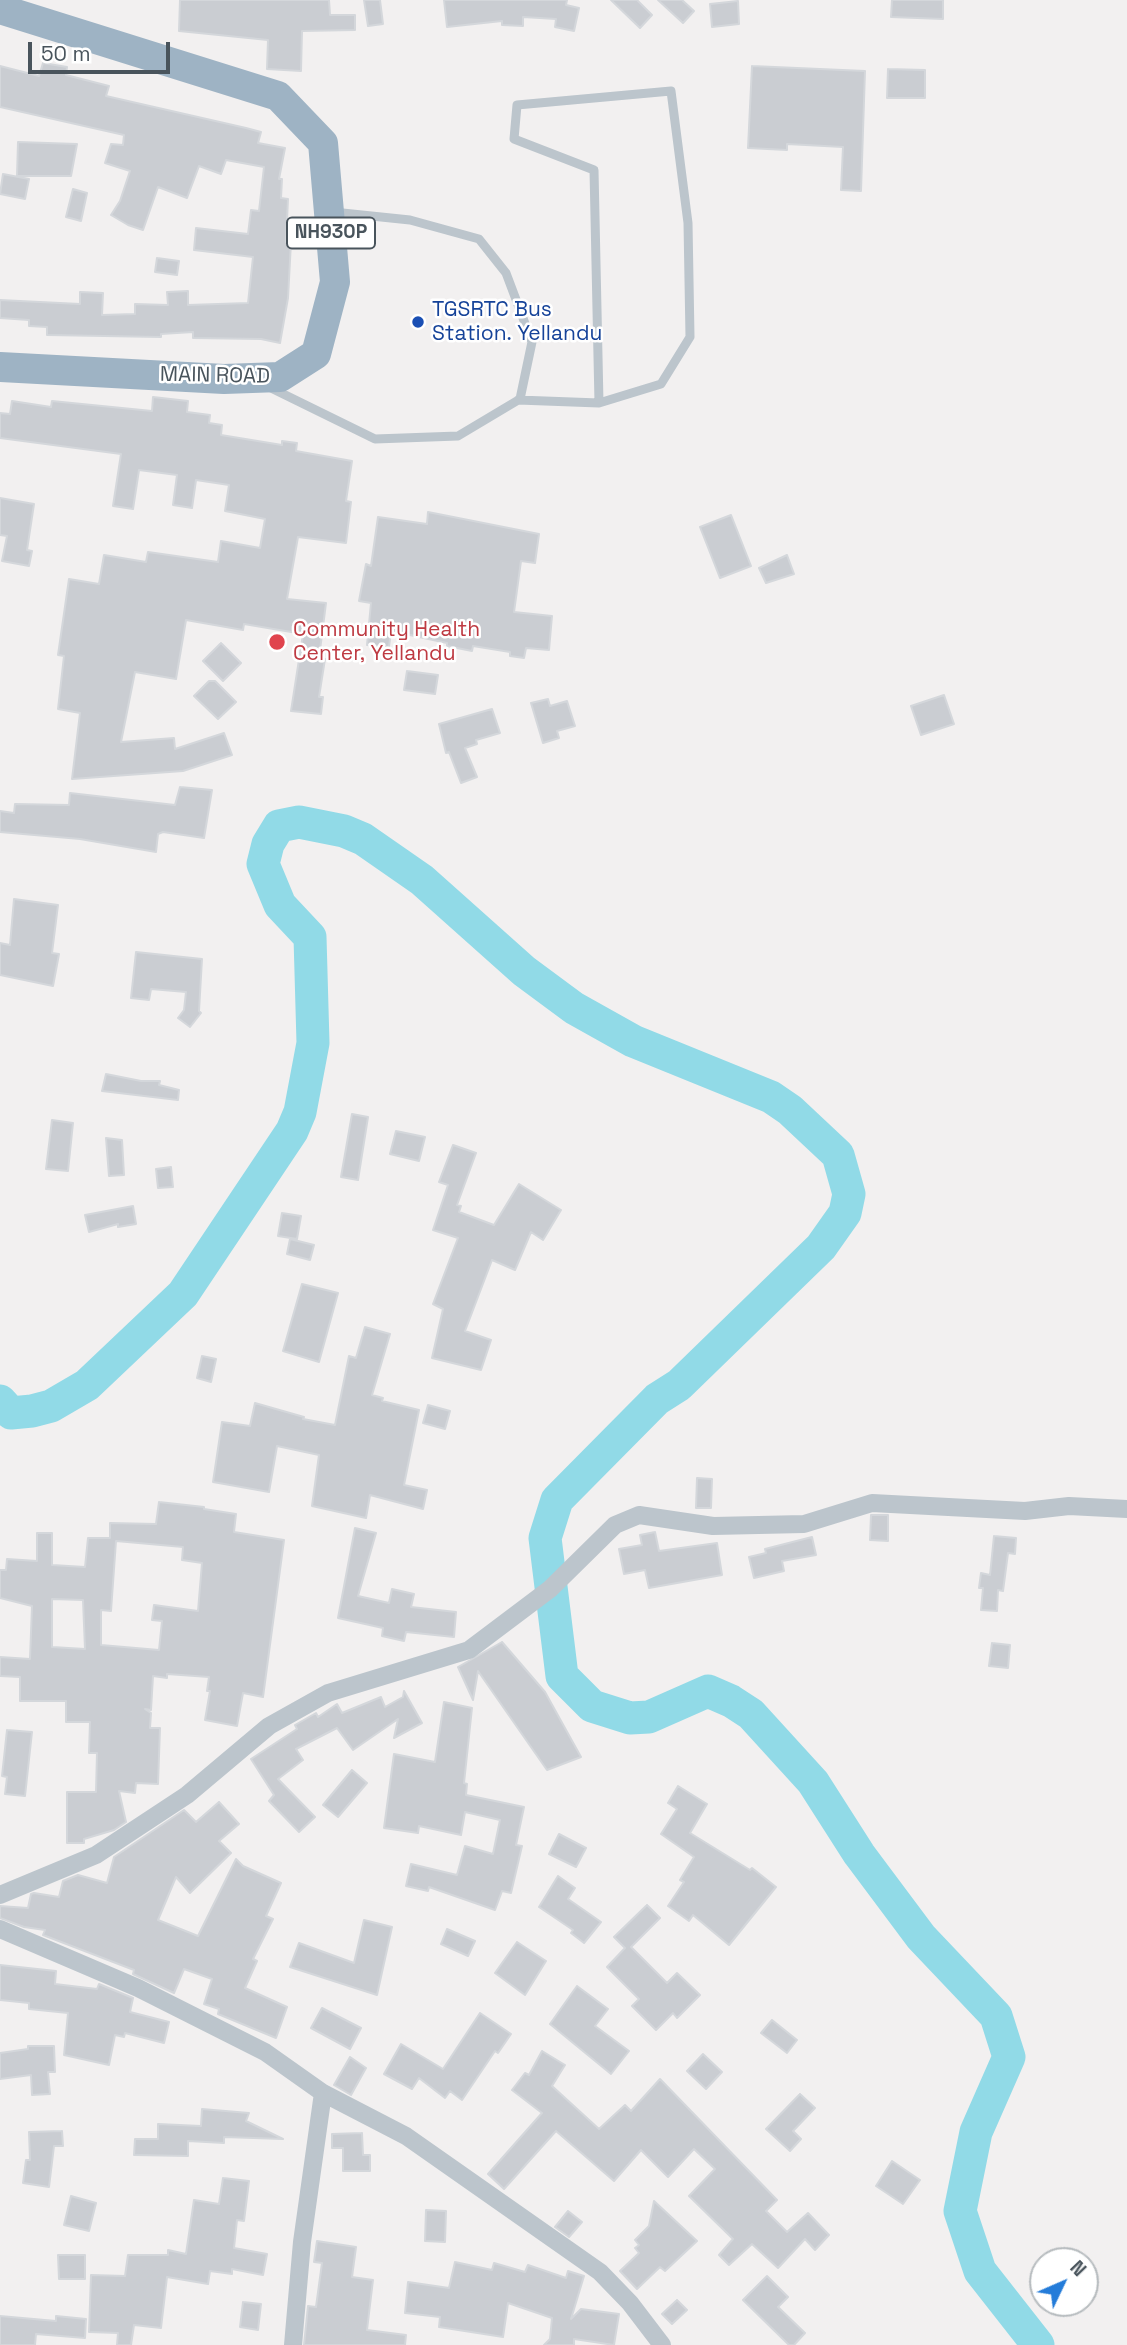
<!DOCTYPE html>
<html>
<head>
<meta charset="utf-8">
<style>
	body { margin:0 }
	#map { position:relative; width:1127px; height:2345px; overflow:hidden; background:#f2f0f0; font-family:"Space Grotesk",sans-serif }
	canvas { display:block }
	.north { position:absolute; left:1029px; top:2247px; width:70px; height:70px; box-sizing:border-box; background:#fff; border:2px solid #b6bbbe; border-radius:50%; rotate:46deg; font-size:19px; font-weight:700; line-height:28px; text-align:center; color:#49545c }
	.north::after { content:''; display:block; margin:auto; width:24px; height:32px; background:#247cd9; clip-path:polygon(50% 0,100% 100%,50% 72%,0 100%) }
	.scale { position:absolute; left:28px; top:42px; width:142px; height:32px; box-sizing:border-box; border:4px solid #49545c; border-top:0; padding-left:9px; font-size:21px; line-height:24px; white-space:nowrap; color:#49545c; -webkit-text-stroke:5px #fff; paint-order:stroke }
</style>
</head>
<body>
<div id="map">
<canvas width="1127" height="2345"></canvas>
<div class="north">N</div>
<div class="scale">50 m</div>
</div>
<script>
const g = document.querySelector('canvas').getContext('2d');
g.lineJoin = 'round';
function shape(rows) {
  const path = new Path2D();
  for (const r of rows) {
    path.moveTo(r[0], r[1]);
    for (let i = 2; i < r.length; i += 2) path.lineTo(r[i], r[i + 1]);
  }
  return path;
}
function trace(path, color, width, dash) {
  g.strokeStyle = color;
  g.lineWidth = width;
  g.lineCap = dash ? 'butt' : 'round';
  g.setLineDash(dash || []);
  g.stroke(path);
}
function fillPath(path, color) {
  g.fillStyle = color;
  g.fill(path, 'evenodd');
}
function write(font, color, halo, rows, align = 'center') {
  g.font = font + ' "Space Grotesk",sans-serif';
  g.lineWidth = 5;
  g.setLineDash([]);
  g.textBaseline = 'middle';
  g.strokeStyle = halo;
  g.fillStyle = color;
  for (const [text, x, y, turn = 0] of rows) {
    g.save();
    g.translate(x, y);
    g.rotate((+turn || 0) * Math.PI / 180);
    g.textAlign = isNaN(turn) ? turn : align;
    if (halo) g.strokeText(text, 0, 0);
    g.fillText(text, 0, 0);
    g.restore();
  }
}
trace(shape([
	[0,1401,11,1413,32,1411,51,1406,87,1385,183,1294,292,1131,300,1112,313,1043,310,937,280,905,263,864,268,844,279,826,299,822,344,831,363,839,422,880,524,971,574,1008,633,1041,771,1097,790,1110,838,1155,849,1194,845,1213,821,1247,679,1385,657,1399,557,1500,545,1538,562,1676,592,1706,630,1718,649,1717,708,1691,731,1701,751,1714,813,1782,859,1854,921,1937,996,2016,1009,2057,976,2132,960,2211,980,2271,1038,2345]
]), '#91dae7', 33);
const building = shape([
	[180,0,329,0,330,15,355,15,355,30,302,31,301,71,267,69,268,40,179,31,180,0],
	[364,0,380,0,383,24,368,26,364,0],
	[444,0,567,0,566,5,579,8,574,31,555,27,556,19,523,17,523,26,502,25,502,21,447,27,444,0],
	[611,0,637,0,652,15,640,28,611,0],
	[658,0,682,0,694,11,683,23,658,0],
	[892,0,943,0,943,19,891,17,892,0],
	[738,1,739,24,712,27,710,4,738,1],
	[43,63,67,67,66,75,109,86,106,96,246,128,261,132,258,143,285,148,279,179,282,179,281,198,288,199,286,242,291,242,288,298,280,343,261,339,193,338,193,332,161,334,161,337,47,335,47,327,29,326,29,320,0,318,0,300,80,304,80,292,103,293,102,315,135,314,135,304,168,305,167,292,188,291,188,305,248,303,253,257,194,250,196,228,248,234,251,210,259,211,264,167,226,160,221,174,199,166,187,198,158,187,143,230,128,225,111,215,120,201,130,171,105,163,111,144,123,145,124,135,0,107,0,66,39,76,43,63],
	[752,66,865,71,861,191,841,190,843,147,787,144,787,150,748,148,752,66],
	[888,69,925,70,925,98,887,98,888,69],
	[18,142,77,144,71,176,17,176,18,142],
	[3,174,29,179,25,199,0,194,3,174],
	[73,189,87,193,81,221,66,217,73,189],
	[157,258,179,261,177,275,155,272,157,258],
	[153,397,188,401,187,412,210,415,209,423,222,425,221,435,282,445,282,441,297,443,296,451,352,461,346,501,351,502,346,543,298,537,287,599,326,603,319,658,325,659,319,697,323,697,321,714,291,711,303,634,244,624,243,630,186,620,176,679,135,672,121,742,174,738,175,749,224,733,232,755,183,771,72,779,80,713,58,709,64,656,58,655,69,579,99,584,104,555,146,562,148,552,218,562,221,541,260,548,265,519,225,511,229,485,196,480,192,508,173,505,177,475,139,470,133,509,113,506,121,454,0,438,0,413,10,414,12,401,51,407,52,401,152,411,153,397],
	[0,498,34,504,27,550,32,551,29,566,2,561,7,536,0,535,0,498],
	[428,512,539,534,535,563,521,561,514,612,552,616,549,650,526,648,524,658,510,656,510,652,473,646,472,651,447,646,447,643,391,631,389,647,367,645,371,603,359,601,366,564,371,566,378,517,427,524,428,512],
	[731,515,751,566,720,578,700,527,731,515],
	[787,555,794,574,766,583,759,568,787,555],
	[221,643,241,663,223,681,203,661,221,643],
	[407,671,438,675,435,694,404,690,407,671],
	[209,681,215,681,236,702,218,719,194,696,209,681],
	[944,695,954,724,921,735,911,706,944,695],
	[548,699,550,706,567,701,575,726,557,731,559,738,543,743,531,703,548,699],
	[492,709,500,733,476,740,477,744,465,748,477,777,461,783,449,752,446,753,439,724,492,709],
	[180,787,212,790,204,838,163,832,158,834,156,852,80,839,0,832,0,811,14,813,15,804,69,805,70,793,175,805,180,787],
	[14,899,58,905,52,953,59,954,53,986,0,975,0,943,10,945,14,899],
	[136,952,202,959,199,1011,201,1013,190,1027,178,1018,184,1010,186,992,151,989,149,1000,131,998,136,952],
	[106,1074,141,1081,160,1081,159,1085,179,1090,178,1100,102,1091,106,1074],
	[352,1114,368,1117,358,1180,341,1177,352,1114],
	[52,1120,73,1123,68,1171,46,1169,52,1120],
	[396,1131,425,1137,419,1161,390,1154,396,1131],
	[106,1138,122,1140,124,1175,109,1176,106,1138],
	[453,1145,476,1153,457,1205,461,1206,459,1212,494,1225,519,1184,561,1210,543,1240,531,1232,515,1270,492,1260,465,1331,491,1340,481,1370,432,1358,443,1309,433,1304,458,1238,433,1230,448,1185,439,1182,453,1145],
	[171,1167,173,1187,158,1188,156,1169,171,1167],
	[133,1206,136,1224,118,1227,118,1224,89,1232,85,1215,133,1206],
	[282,1213,301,1216,297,1239,278,1236,282,1213],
	[290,1239,314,1245,310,1260,287,1254,290,1239],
	[302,1284,338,1293,319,1362,283,1351,302,1284],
	[365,1327,390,1334,372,1395,383,1398,382,1401,419,1410,404,1485,427,1490,423,1509,370,1495,366,1518,312,1506,319,1455,277,1446,269,1492,213,1482,222,1422,250,1426,255,1403,304,1417,303,1419,335,1425,349,1356,356,1358,365,1327],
	[202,1356,216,1359,211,1382,197,1378,202,1356],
	[428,1405,450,1411,445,1429,423,1423,428,1405],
	[697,1478,712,1479,711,1508,696,1508,697,1478],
	[159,1502,204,1507,204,1509,236,1514,234,1532,284,1540,263,1697,243,1693,237,1726,205,1720,210,1691,207,1691,209,1677,167,1674,167,1678,153,1676,151,1710,145,1709,151,1713,150,1728,160,1728,158,1784,136,1783,135,1793,119,1791,126,1822,114,1830,84,1839,84,1843,67,1843,67,1792,96,1792,97,1753,89,1753,90,1722,66,1722,66,1701,20,1701,20,1677,0,1676,0,1657,30,1659,32,1606,0,1598,0,1570,6,1570,7,1559,37,1561,37,1533,52,1533,52,1565,85,1567,88,1538,110,1538,110,1523,156,1524,159,1502],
	[116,1541,183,1547,182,1560,202,1563,198,1611,154,1605,152,1620,162,1621,159,1650,101,1645,101,1610,111,1611,116,1541],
	[52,1599,83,1600,85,1649,52,1647,52,1599],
	[871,1515,888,1515,888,1541,870,1540,871,1515],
	[355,1528,376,1533,358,1596,389,1603,392,1589,414,1594,411,1607,456,1612,454,1637,406,1632,404,1641,382,1636,383,1628,338,1618,355,1528],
	[655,1532,659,1551,717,1543,722,1575,649,1588,645,1570,624,1574,619,1549,642,1545,640,1535,655,1532],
	[994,1536,1016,1538,1015,1554,1008,1553,1003,1591,998,1590,997,1611,981,1610,983,1588,979,1588,981,1573,990,1575,994,1536],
	[812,1537,816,1555,782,1561,784,1571,754,1578,749,1557,766,1553,765,1549,812,1537],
	[502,1642,545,1692,581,1757,547,1770,478,1671,473,1700,458,1667,502,1642],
	[992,1643,1010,1645,1008,1668,989,1666,992,1643],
	[404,1691,422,1723,394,1738,398,1719,353,1750,337,1728,296,1749,303,1760,278,1779,315,1817,299,1832,269,1801,274,1795,251,1759,297,1729,295,1725,316,1713,318,1717,337,1704,342,1713,381,1697,385,1707,403,1697,404,1691],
	[444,1702,472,1708,464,1783,467,1784,466,1795,524,1807,516,1845,522,1846,511,1893,502,1891,495,1910,429,1887,428,1891,406,1886,411,1864,457,1875,465,1846,493,1854,500,1820,465,1812,461,1835,419,1826,418,1833,384,1828,394,1754,435,1762,444,1702],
	[7,1730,32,1732,25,1796,5,1794,7,1777,2,1776,7,1730],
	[352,1770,367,1783,338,1817,323,1805,352,1770],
	[678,1786,707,1804,690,1833,750,1870,752,1868,776,1887,729,1945,693,1915,689,1921,668,1906,684,1882,680,1880,694,1857,661,1834,677,1809,668,1803,678,1786],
	[219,1802,239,1824,219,1841,231,1853,190,1893,176,1877,158,1920,198,1936,236,1859,243,1866,281,1883,266,1916,273,1919,253,1959,257,1961,245,1988,287,2007,276,2038,218,2014,219,2009,204,2004,212,1979,184,1969,174,1993,133,1974,134,1970,43,1935,45,1930,24,1927,0,1918,0,1906,28,1908,31,1894,34,1893,59,1897,63,1881,78,1875,107,1883,114,1857,184,1810,196,1822,219,1802],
	[559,1834,586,1848,576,1867,549,1854,559,1834],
	[558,1876,575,1888,568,1899,601,1922,584,1943,571,1933,573,1930,539,1907,558,1876],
	[647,1905,660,1918,631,1947,667,1983,677,1973,700,1995,677,2018,673,2013,656,2030,632,2006,639,1999,607,1967,625,1948,614,1937,647,1905],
	[364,1920,392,1927,377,1995,290,1967,299,1943,354,1963,364,1920],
	[447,1929,475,1941,468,1956,441,1944,447,1929],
	[517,1942,546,1961,525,1995,495,1973,517,1942],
	[0,1965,56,1971,55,1984,97,1989,99,1984,133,1998,130,2012,169,2022,164,2043,125,2033,124,2037,115,2035,109,2065,64,2055,68,2013,29,2009,29,2003,0,2000,0,1965],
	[577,1986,608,2009,595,2026,629,2051,611,2074,550,2024,577,1986],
	[322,2008,361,2028,350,2049,311,2028,322,2008],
	[480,2013,511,2034,498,2053,495,2051,462,2100,450,2091,445,2098,419,2078,412,2089,384,2074,401,2044,443,2069,480,2013],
	[772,2020,797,2040,787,2053,761,2033,772,2020],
	[28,2046,54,2046,55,2072,48,2072,50,2094,32,2095,31,2075,0,2079,0,2053,28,2049,28,2046],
	[542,2051,565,2065,552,2086,599,2129,625,2105,631,2111,660,2079,777,2200,766,2211,787,2232,808,2213,829,2235,815,2250,805,2239,778,2268,752,2244,729,2265,719,2255,733,2239,689,2196,715,2169,694,2149,668,2177,641,2150,614,2181,556,2131,504,2189,488,2174,542,2113,512,2090,525,2073,529,2075,542,2051],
	[703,2054,722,2072,706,2089,687,2071,703,2054],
	[350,2057,366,2068,351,2095,334,2085,350,2057],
	[800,2094,815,2108,793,2131,801,2139,790,2151,766,2129,800,2094],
	[202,2109,249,2113,246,2121,283,2139,224,2137,224,2143,188,2141,188,2156,134,2155,135,2139,158,2139,158,2124,201,2126,202,2109],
	[62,2131,63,2146,54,2146,49,2187,23,2183,26,2160,30,2160,29,2132,62,2131],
	[362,2133,363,2155,370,2155,370,2171,343,2171,343,2148,332,2148,332,2134,362,2133],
	[892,2161,920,2180,903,2204,876,2186,892,2161],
	[223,2178,249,2181,244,2221,237,2220,234,2248,267,2254,263,2275,232,2269,232,2274,210,2271,208,2284,167,2277,161,2328,134,2325,131,2345,117,2345,118,2333,89,2332,91,2275,125,2276,128,2255,168,2255,168,2250,186,2254,194,2200,219,2204,223,2178],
	[71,2196,96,2203,89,2231,64,2225,71,2196],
	[654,2201,697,2241,665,2271,660,2267,637,2289,620,2271,639,2253,635,2248,639,2245,635,2240,649,2226,654,2201],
	[426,2210,446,2211,445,2242,425,2241,426,2210],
	[568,2211,582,2222,569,2237,555,2227,568,2211],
	[317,2241,356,2247,352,2277,373,2280,367,2330,406,2335,405,2345,304,2345,308,2306,316,2307,322,2263,314,2262,317,2241],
	[58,2255,85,2255,85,2279,59,2279,58,2255],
	[455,2262,492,2270,494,2263,525,2272,528,2265,566,2278,568,2271,584,2276,571,2319,581,2309,619,2314,614,2345,574,2339,574,2345,544,2345,550,2339,552,2318,508,2303,503,2337,439,2327,440,2317,405,2313,408,2282,449,2288,455,2262],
	[767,2276,788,2297,778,2307,805,2333,794,2345,789,2345,743,2300,767,2276],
	[677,2300,687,2310,672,2324,662,2314,677,2300],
	[243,2302,261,2304,258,2330,240,2327,243,2302],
	[0,2316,56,2321,56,2316,86,2319,85,2338,36,2334,35,2345,0,2345,0,2316]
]);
fillPath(building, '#cacdd2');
trace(building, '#d4d7db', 2);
trace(shape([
	[271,388,375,439,458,436,520,399,532,342,506,273,479,239,410,220,333,212],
	[518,400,599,403,594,170,514,139,517,105,671,91,688,223,690,337,661,384,599,403]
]), '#bcc5cc', 9);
trace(shape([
	[0,1895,96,1855,187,1795,269,1726,328,1693,469,1650,550,1589,615,1525,639,1515,713,1526,804,1524,872,1503,1025,1511,1069,1506,1127,1509],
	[0,1929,138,1988,265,2052,323,2093,406,2136,600,2272,630,2303,662,2345],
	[293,2345,302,2242,323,2093]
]), '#bcc5cc', 18);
trace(shape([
	[0,9,278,96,323,143,335,282,316,354,280,377,224,379,0,367]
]), '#9eb3c4', 30);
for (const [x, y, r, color] of [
	[418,322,7,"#1a4fb4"],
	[277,642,9,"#e0444e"]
]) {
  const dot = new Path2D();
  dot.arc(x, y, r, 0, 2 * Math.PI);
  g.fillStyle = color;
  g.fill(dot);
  trace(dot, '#fff', 2.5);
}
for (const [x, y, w] of [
	[331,233,88]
]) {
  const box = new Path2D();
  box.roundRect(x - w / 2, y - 15.5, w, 31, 5);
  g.fillStyle = '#fff';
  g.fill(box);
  trace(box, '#49545c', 2);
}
write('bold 19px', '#49545c', null, [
	["NH930P",331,233]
]);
write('21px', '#164399', '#fff', [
	["TGSRTC Bus",432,310],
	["Station. Yellandu",432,334]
], 'left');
write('21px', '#49545c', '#fff', [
	["MAIN ROAD",215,376,1]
]);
write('21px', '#be3a42', '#fff', [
	["Community Health",293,630],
	["Center, Yellandu",293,654]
], 'left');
</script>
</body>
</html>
